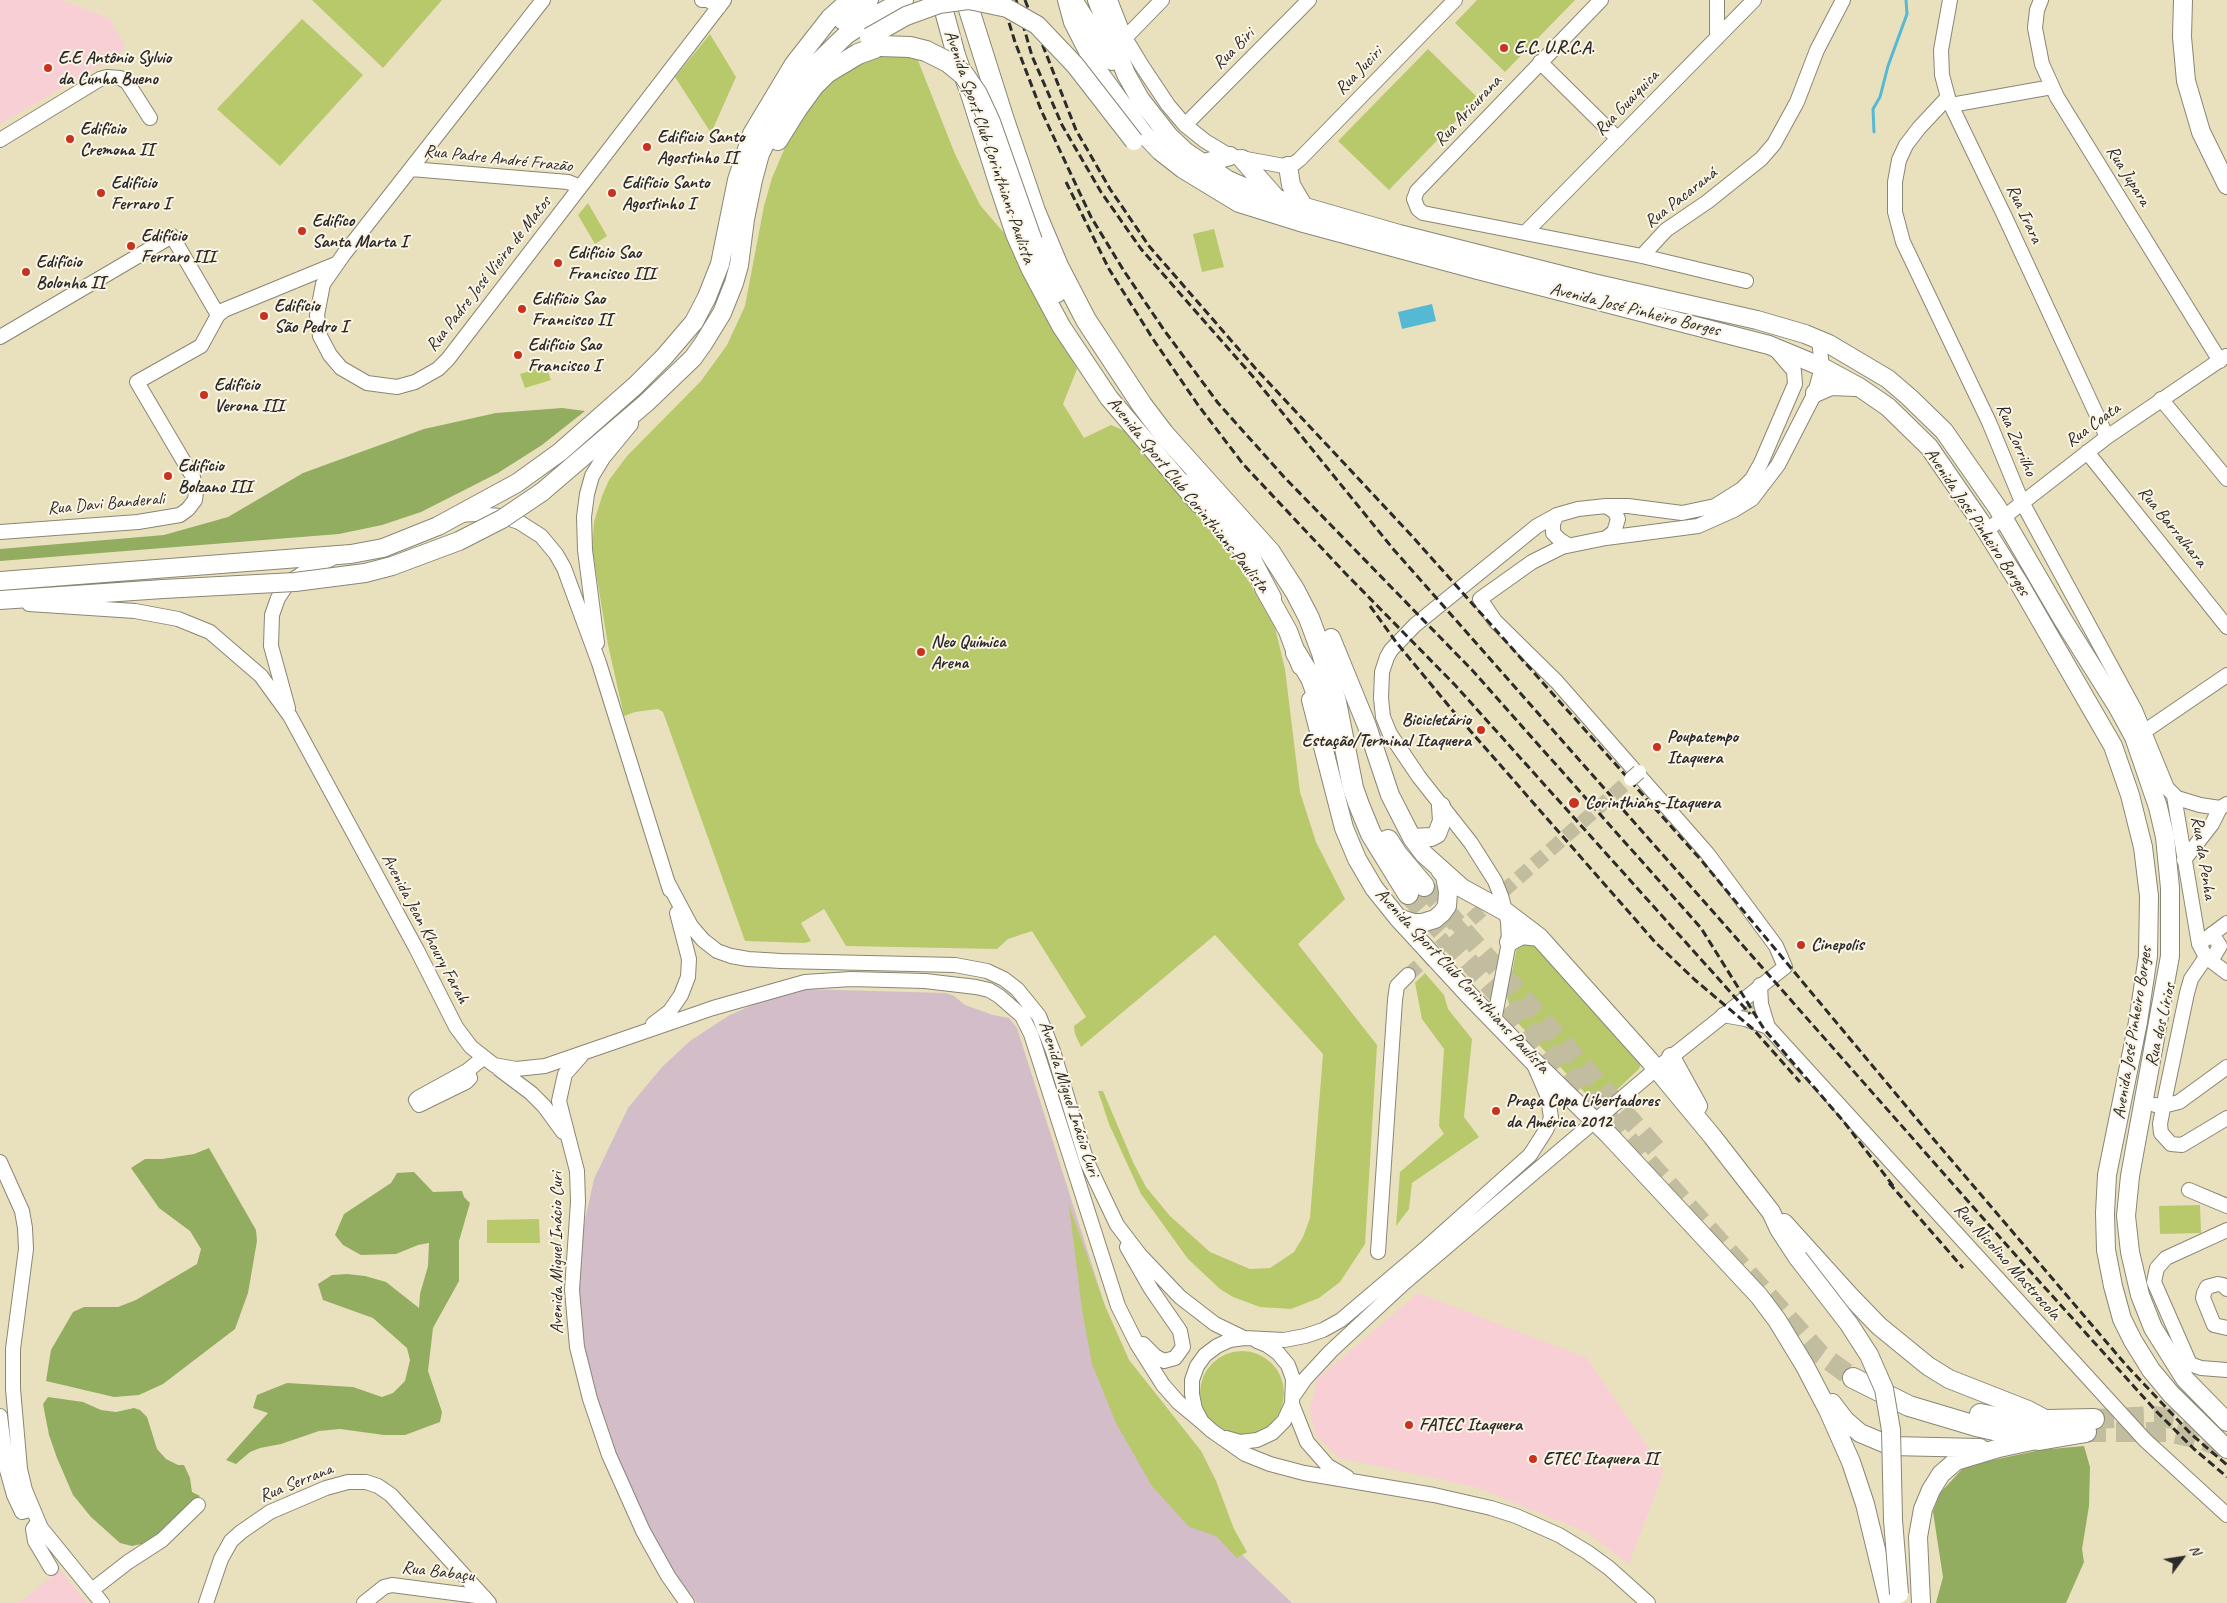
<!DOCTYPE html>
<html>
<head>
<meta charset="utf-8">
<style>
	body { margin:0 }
	#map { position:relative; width:2227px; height:1603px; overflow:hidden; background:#e9e1bd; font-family:Caveat,sans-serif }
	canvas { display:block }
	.north { position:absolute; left:2157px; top:1533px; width:50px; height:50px; -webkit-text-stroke:4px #fcf5e5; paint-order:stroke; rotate:59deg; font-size:14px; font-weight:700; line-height:20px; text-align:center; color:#2b2b2b }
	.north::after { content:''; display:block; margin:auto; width:18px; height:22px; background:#2b2b2b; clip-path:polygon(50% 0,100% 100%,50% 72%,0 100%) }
</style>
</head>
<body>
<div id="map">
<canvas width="2227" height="1603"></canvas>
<div class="north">N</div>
</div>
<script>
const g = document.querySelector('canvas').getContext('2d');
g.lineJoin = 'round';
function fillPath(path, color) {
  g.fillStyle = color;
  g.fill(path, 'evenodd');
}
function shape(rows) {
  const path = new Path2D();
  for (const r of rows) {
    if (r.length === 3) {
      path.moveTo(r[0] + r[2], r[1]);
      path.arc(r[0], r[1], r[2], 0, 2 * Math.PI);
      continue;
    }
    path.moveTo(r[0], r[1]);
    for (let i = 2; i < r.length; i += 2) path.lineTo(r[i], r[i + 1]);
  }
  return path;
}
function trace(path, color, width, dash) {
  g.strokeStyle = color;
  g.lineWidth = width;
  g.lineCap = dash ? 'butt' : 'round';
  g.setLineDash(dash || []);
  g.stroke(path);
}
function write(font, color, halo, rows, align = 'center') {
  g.font = font + ' Caveat,sans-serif';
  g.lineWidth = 4;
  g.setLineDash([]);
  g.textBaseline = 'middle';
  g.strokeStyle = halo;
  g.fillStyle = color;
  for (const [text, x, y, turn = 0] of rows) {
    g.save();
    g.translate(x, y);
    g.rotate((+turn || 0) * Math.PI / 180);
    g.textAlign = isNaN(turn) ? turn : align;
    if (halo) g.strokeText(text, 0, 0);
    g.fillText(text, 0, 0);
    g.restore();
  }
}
fillPath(shape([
	[0,0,61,0,109,18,124,44,124,50,120,54,0,124],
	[1418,1293,1587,1358,1664,1471,1629,1564,1586,1532,1476,1487,1339,1458,1315,1435,1310,1408,1317,1379],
	[60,1570,87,1603,19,1603]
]), '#f7cfd5');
fillPath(shape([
	[802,989,946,993,954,996,965,1005,993,1015,1009,1018,1017,1028,1105,1306,1129,1360,1201,1451,1216,1481,1242,1555,1292,1603,697,1603,674,1572,634,1502,606,1432,584,1357,576,1305,578,1252,594,1179,628,1108,662,1067,690,1041,728,1016,772,996]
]), '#d2bdc8');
fillPath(shape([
	[312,0,442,0,383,68],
	[1477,0,1575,0,1505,72,1455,23],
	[302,19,363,75,280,166,217,109],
	[710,34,736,77,711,133,675,77],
	[1428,49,1478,98,1389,190,1338,141],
	[907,53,917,58,955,154,980,205,1004,233,1077,369,1063,404,1084,438,1111,425,1132,434,1218,534,1251,585,1275,628,1285,669,1300,792,1316,842,1345,899,1298,944,1377,1045,1365,1244,1340,1282,1319,1298,1291,1309,1260,1307,1233,1297,1220,1289,1188,1259,1141,1194,1109,1124,1098,1091,1103,1091,1133,1162,1146,1187,1170,1216,1210,1252,1250,1269,1270,1268,1294,1252,1303,1237,1310,1218,1323,1054,1215,935,1081,1047,1075,1034,1074,1026,1086,1017,1032,931,1008,939,997,949,846,946,824,909,801,923,811,941,805,943,745,941,663,712,658,709,635,712,624,716,608,645,592,548,594,522,602,496,609,480,627,456,701,381,727,345,745,306,764,206,772,178,786,145,802,120,812,94,871,54],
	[588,203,607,236,595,244,578,215],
	[1214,229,1224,267,1202,272,1193,234],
	[546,366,551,380,525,388,520,374],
	[1531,940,1641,1064,1639,1069,1606,1100,1599,1102,1590,1098,1513,1018,1507,997,1517,947],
	[1425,973,1444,995,1448,1009,1472,1039,1464,1117,1479,1137,1412,1183,1409,1209,1396,1226,1400,1172,1444,1134,1439,1126,1444,1049,1422,1019,1415,983],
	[1069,1205,1105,1306,1129,1360,1201,1451,1216,1481,1234,1529,1247,1552,1237,1558,1216,1536,1189,1527,1152,1486,1116,1423,1092,1364,1082,1310],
	[2200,1205,2201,1233,2160,1234,2159,1206],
	[539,1219,540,1243,487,1243,487,1220],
	[1242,1393,42]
]), '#b8c96c');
fillPath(shape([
	[562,408,585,411,542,445,498,473,421,512,382,525,339,534,0,561,0,549,164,535,228,517,303,473,424,429,496,413],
	[209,1148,256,1230,257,1241,248,1293,235,1329,163,1384,139,1395,114,1397,46,1381,51,1350,73,1312,84,1307,118,1307,136,1300,197,1264,201,1249,190,1231,159,1208,131,1168,145,1159,162,1159,194,1154],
	[414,1172,433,1192,462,1191,464,1197,470,1203,459,1241,459,1281,433,1328,428,1371,442,1412,440,1422,405,1435,384,1435,340,1429,319,1431,281,1444,260,1448,250,1452,236,1464,226,1460,268,1413,253,1408,257,1395,287,1383,353,1387,382,1397,393,1393,405,1381,410,1360,407,1348,373,1318,323,1300,318,1284,332,1275,347,1274,365,1276,386,1282,419,1308,420,1294,428,1266,429,1243,418,1245,396,1254,361,1255,343,1245,335,1235,344,1214,391,1183,397,1173],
	[48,1397,83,1402,101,1410,116,1412,134,1408,140,1410,147,1417,157,1449,166,1459,178,1465,184,1465,190,1478,192,1492,200,1496,170,1529,146,1543,132,1546,120,1543,91,1517,73,1495,57,1458,49,1435,43,1404],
	[2084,1446,2090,1467,2089,1506,2082,1549,2084,1562,2066,1603,1936,1603,1943,1577,1933,1512,1940,1493,1965,1466,2040,1450]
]), '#92ad60');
fillPath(shape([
	[1432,304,1436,321,1402,329,1398,312]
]), '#56b9d4');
trace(shape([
	[1874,132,1873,109,1880,97,1888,66,1907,14,1906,0]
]), '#56b9d4', 3);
trace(shape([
	[1408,975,1631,779],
	[1745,1019,1742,1015,1743,1010,1753,1002,1761,1004]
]), '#c3bda0', 14, [14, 7]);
trace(shape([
	[1424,886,1656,1149],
	[1408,894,1820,1354,1853,1378],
	[2094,1419,2155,1416,2186,1421,2211,1431],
	[2086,1432,2168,1432,2203,1440,2227,1450]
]), '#c3bda0', 20, [20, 10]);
const minor = shape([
	[543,0,344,254,323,284,317,315,320,336,330,355,341,368,367,383,397,387,415,382,438,369,448,359,724,0],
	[702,0,708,0,719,7],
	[1110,0,1125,38,1142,66,1168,105,1185,125,1205,141,1230,156,1284,166,1295,163,1300,159,1455,0],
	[1601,0,1417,191,1414,199,1418,209,1423,213,1642,256,1746,281],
	[1717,0,1717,38],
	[1950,0,1941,50,1942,75,1949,101,2005,217,2107,437],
	[2041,0,2037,10,2035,28,2042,64,2057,97,2220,361],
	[1125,38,1162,0],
	[1540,62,1618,139],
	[1948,97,1919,128,1906,145,1899,160,1895,182,1895,212,1903,242,1989,422,2022,502,2135,710,2167,788,2177,798,2200,805,2220,808,2227,804],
	[1951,105,2052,87],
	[1185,125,1309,0],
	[0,140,100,79,107,77,120,78,127,82,150,118],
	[411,169,568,182,580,187],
	[1526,232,1754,0],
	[1642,256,1666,230,1707,202,1761,159,1774,144,1797,102,1817,50,1843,0],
	[0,337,172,236,218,315],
	[2161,399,2227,479],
	[2087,452,2227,627],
	[461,515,473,514,501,516,519,522,541,536,556,554,564,568,599,663,670,890],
	[1557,515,1553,523,1553,533,1560,540,1568,545],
	[1986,531,2107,437,2226,356],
	[0,532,138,522,180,515,188,509,195,500,196,492,193,477,137,382,201,346,218,315,224,310,336,264],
	[1606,538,1614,532,1618,519,1615,512,1606,506],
	[29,604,135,611,178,619,210,632,261,676,290,716,417,950,456,1027,471,1047,494,1065,516,1069,545,1066,713,1008,805,982,851,979,925,981,976,987,989,990,999,996,1022,1016,1031,1034,1118,1306,1137,1344,1163,1385,1178,1402,1202,1422],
	[597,643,585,550,584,517,587,494,592,476,603,458,631,424],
	[288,708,271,646,272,615,278,598,288,583,312,567,331,559],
	[2145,731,2227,675],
	[2174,796,2199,944,2206,957,2227,973],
	[2184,860,2212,824,2220,808],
	[667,881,691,926,703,940,717,951,731,956,748,959,781,961,955,965,987,971,1004,979,1017,989,1039,1016,1053,1051,1087,1162,1117,1225,1140,1255,1180,1297,1215,1324,1244,1338],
	[2199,944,2227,923],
	[2206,957,2191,979,2187,993,2166,1093,2160,1124,2161,1133,2171,1144,2182,1145,2227,1118],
	[2211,961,2220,946,2212,934],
	[1760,985,1761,1004,1768,1027,2145,1440,2227,1515],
	[1723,1015,1745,1019,1768,1027],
	[1494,1021,1509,942,1508,921,1501,896,1495,881,1471,843,1419,777,1390,734,1383,717,1381,698,1382,672,1387,657,1391,650,1415,625,1537,526,1557,515,1578,509,1606,506,1628,506,1682,513,1715,506,1742,489,1752,479,1761,463,1795,384,1794,371,1776,350],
	[653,1024,670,1011,681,995,688,977,689,959,677,913],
	[581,1056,565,1074,559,1101,577,1171,578,1202,572,1290,577,1347,590,1399,609,1455,643,1531,668,1576,687,1603],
	[1535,1067,1548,1097,1551,1118,1546,1130,1530,1155,1427,1247,1341,1320,1323,1330,1305,1336,1284,1340,1244,1338,1230,1340,1217,1346,1205,1355,1197,1366,1192,1380,1192,1394,1195,1409,1202,1422,1212,1431,1245,1454,1270,1464,1304,1473,1434,1495,1491,1508,1516,1516,1559,1535,1587,1552,1609,1568,1648,1603],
	[499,1069,531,1093,544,1106,563,1132],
	[467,1071,470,1078,466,1082,419,1105,416,1100,418,1098,467,1071,483,1058],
	[2155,1105,2163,1106,2179,1102,2227,1067],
	[0,1162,22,1211,25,1228,26,1249,13,1349,13,1389,20,1469,25,1490,41,1528,102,1603],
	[2189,1190,2227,1206],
	[2227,1230,2166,1258,2157,1268,2154,1282,2190,1364,2201,1368,2227,1370],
	[1127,1247,1151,1289,1180,1331,1183,1347,1175,1358,1164,1361,1155,1356,1143,1344],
	[1378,1252,1395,1000,1397,986,1408,975],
	[2227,1289,2223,1285,2218,1284,2207,1287,2204,1293,2203,1298,2214,1325,2227,1328],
	[1294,1395,1305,1379,1331,1351,1403,1284,1656,1069,1785,967,1776,946,1707,853,1557,682,1495,621,1480,599,1532,562,1562,547,1606,538,1698,526,1734,510,1752,499,1778,465,1815,393,1822,367,1819,340],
	[1292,1404,1307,1442,1328,1466,1347,1477],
	[0,1416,7,1470,14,1495,22,1512,32,1509],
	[1226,1438,1240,1442,1257,1440,1272,1433,1284,1421,1292,1404,1293,1379,1288,1365,1278,1353,1267,1345,1257,1341],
	[38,1522,33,1529,35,1541,51,1568],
	[92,1590,128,1562,162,1540,198,1505],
	[206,1603,221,1559,231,1541,241,1532,270,1512,326,1488,348,1482,366,1482,378,1486,391,1495,489,1603],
	[364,1603,384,1587,392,1585,484,1597]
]);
const major = shape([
	[941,0,956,55,971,97,999,186,1015,234,1031,270,1061,326,1109,398,1199,504],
	[1067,0,1073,22,1098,71,1143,133,1160,151,1183,169,1239,203,1300,222,1478,270,1769,345,1822,367,1859,387,1888,407,1929,447,1980,521,2020,585,2113,746,2130,795,2143,847,2149,896,2148,956,2138,1022,2107,1175,2105,1213,2106,1250,2113,1286,2122,1319,2133,1341,2151,1370,2171,1394,2227,1449],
	[1073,0,1112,61],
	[1097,0,1126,74,1140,99,1169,136,1186,152,1228,180,1260,194,1399,234,1593,283,1757,320,1805,334,1829,344,1888,379,1909,397,1944,431,1997,507,2063,620,2117,706,2134,737,2158,807,2165,837,2170,888,2170,956,2130,1176,2126,1216,2130,1252,2140,1295,2153,1328,2185,1379,2227,1422],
	[2183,0,2182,37,2186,81,2201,132,2227,185],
	[842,20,869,0],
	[778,141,798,109,814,87,838,63],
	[1242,159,1277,199],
	[1201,164,1230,156],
	[1288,166,1291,185,1304,207],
	[1815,393,1831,386,1855,387],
	[542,492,646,403,693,358,703,344,722,313,734,283,739,265,745,219,753,180,760,154,783,107,813,67,846,35,880,13,904,0],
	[0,581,351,554,383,548,438,526,517,483,560,452,635,386,664,357,694,322,707,297,720,264,737,180,752,134,794,64,830,18,850,0],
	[1264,588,1288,631,1301,666],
	[0,600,163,589],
	[1331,638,1367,726,1390,795,1412,838,1424,854,1462,888,1506,912,1539,937,1650,1061,1712,1136,1771,1212,1779,1229,1798,1258],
	[1311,700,1344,828,1357,859,1374,888,1398,918,1468,994,1531,1059,1609,1135,1759,1296,1777,1320,1805,1366,1828,1410,1851,1462,1865,1504,1889,1603],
	[1412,838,1431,837,1437,834,1442,821,1441,806],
	[1398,918,1414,923,1422,923,1435,919,1442,913,1447,906,1448,892,1445,876,1440,870],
	[1509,942,1522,935,1539,937],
	[1671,1057,1698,1106],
	[1784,1223,1850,1296,1879,1326,1928,1366,1949,1379,2028,1410,2045,1419],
	[1832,1403,1845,1420,1860,1433,1891,1446,1980,1448],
	[1921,1603,1918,1537,1923,1509,1931,1490,1941,1474,1956,1461,1999,1448,2036,1440]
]);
const highway = shape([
	[966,0,1004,120,1035,211,1058,266,1086,320,1142,405,1164,434,1270,552,1295,591,1309,618,1322,653,1336,702,1353,788,1359,805,1371,834,1408,894],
	[828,72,858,54,880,46],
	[1032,241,1041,263,1057,292],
	[1193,482,1250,558,1271,598],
	[1296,653,1311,678,1331,733],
	[1388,840,1397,854,1424,886],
	[1853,1378,1909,1406,1976,1426,2039,1440,2086,1432],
	[1980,1414,2001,1418,2047,1420,2094,1419]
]);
trace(minor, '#8a8674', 16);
trace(major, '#8a8674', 20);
trace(highway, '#8a8674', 22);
trace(minor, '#fff', 14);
trace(major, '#fff', 18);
trace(highway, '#fff', 20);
trace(shape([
	[1002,0,1015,42,1041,110,1091,217,1124,271,1164,330,1218,403,1285,478,1472,670,1701,928,1764,1029,1844,1122,1894,1187],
	[1016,0,1032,56,1062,125,1101,192,1141,249,1255,379,1394,550,2020,1260,2156,1411,2194,1449,2227,1477],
	[1025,0,1076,130,1110,189,1149,246,1256,369,1411,535,1701,860,1936,1142,2126,1365,2191,1434,2227,1465],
	[1066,182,1109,269,1153,339,1198,405,1243,464,1346,574,1455,685,1750,1014],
	[1370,606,1396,642,1453,711,1655,942,1695,980,1753,1029,1800,1082],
	[1889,1183,1963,1268]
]), '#2b2b2b', 3, [8, 4]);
const minorBridge = shape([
	[1631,779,1639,772]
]);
const majorBridge = shape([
	[969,0,1007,8,1037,25,1075,65,1134,141],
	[869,37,906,16,939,4,968,0],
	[163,589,295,582,365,573,392,566,459,541,502,519,542,492],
	[1798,1258,1849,1324,1869,1355,1884,1389,1891,1430,1893,1520,1899,1594]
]);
const highwayBridge = shape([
	[880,46,910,47,926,51,948,62,964,75,977,94,990,122,1032,241]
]);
trace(minorBridge, '#8a8674', 16, []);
trace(majorBridge, '#8a8674', 20, []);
trace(highwayBridge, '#8a8674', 22, []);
trace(minorBridge, '#fff', 14);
trace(majorBridge, '#fff', 18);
trace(highwayBridge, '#fff', 20);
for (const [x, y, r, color] of [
	[1504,48,5,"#c8321e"],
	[48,68,5,"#c8321e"],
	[70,139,5,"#c8321e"],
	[647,147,5,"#c8321e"],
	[101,193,5,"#c8321e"],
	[612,193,5,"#c8321e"],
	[302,231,5,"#c8321e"],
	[131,246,5,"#c8321e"],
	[558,263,5,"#c8321e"],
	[26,272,5,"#c8321e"],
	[522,309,5,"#c8321e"],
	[264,316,5,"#c8321e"],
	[518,355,5,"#c8321e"],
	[204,395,5,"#c8321e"],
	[168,476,5,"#c8321e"],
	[921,652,5,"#c8321e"],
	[1481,730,5,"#c8321e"],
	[1657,747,5,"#c8321e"],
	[1574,803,6,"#c8321e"],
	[1801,945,5,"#c8321e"],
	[1496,1111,5,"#c8321e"],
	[1409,1425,5,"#c8321e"],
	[1533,1459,5,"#c8321e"]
]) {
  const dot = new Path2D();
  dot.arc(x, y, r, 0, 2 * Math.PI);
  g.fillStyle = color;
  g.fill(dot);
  trace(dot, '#fcf5e5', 2);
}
write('bold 18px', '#2b2b2b', '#fcf5e5', [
	["E.C. U.R.C.A.",1514,48],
	["E.E Antônio Sylvio",58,58],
	["da Cunha Bueno",58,79],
	["Edifício",80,129],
	["Cremona II",80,150],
	["Edifício Santo",657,137],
	["Agostinho II",657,158],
	["Edifício",111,183],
	["Ferraro I",111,204],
	["Edifício Santo",622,183],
	["Agostinho I",622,204],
	["Edifíco",312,221],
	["Santa Marta I",312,242],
	["Edifício",141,236],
	["Ferraro III",141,257],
	["Edifício Sao",568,253],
	["Francisco III",568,274],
	["Edifício",36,262],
	["Bolonha II",36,283],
	["Edifício Sao",532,299],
	["Francisco II",532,320],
	["Edifício",274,306],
	["São Pedro I",274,327],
	["Edifício Sao",528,345],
	["Francisco I",528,366],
	["Edifício",214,385],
	["Verona III",214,406],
	["Edifício",178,466],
	["Bolzano III",178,487],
	["Neo Química",931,642],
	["Arena",931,663],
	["Bicicletário",1471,720,"right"],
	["Estação/Terminal Itaquera",1471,741,"right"],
	["Poupatempo",1667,737],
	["Itaquera",1667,758],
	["Corinthians-Itaquera",1585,803],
	["Cinepolis",1811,945],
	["Praça Copa Libertadores",1506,1101],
	["da América 2012",1506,1122],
	["FATEC Itaquera",1419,1425],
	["ETEC Itaquera II",1543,1459]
], 'left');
write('18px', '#2b2b2b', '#fcf5e5', [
	["Rua Biri",1234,49,-45],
	["Rua Juciri",1359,71,-46],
	["Rua Guaiquica",1627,103,-46],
	["Rua Aricurana",1468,111,-47],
	["Avenida Sport Club Corinthians Paulista",989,147,71],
	["Rua Padre André Frazão",498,159,6],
	["Rua Jupara",2128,176,58],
	["Rua Pacaraná",1681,198,-38],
	["Rua Irara",2024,214,65],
	["Rua Padre José Vieira de Matos",489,274,-52],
	["Avenida José Pinheiro Borges",1635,310,14],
	["Rua Coata",2093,425,-36],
	["Rua Zorrilho",2016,440,67],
	["Avenida Sport Club Corinthians Paulista",1188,495,51],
	["Rua Davi Banderali",106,504,-5],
	["Avenida José Pinheiro Borges",1977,522,56],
	["Rua Barralhara",2172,527,51],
	["Rua da Penha",2203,858,81],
	["Avenida Jean Khoury Farah",425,929,62],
	["Avenida Sport Club Corinthians Paulista",1462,981,47],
	["Rua dos Lírios",2161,1025,-77],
	["Avenida José Pinheiro Borges",2133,1033,-81],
	["Avenida Miguel Inácio Curi",1069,1099,72],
	["Avenida Miguel Inácio Curi",557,1253,-90],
	["Rua Nicolino Mastrocola",2007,1262,48],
	["Rua Serrana",296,1483,-22],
	["Rua Babaçu",438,1572,7]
]);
</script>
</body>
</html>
